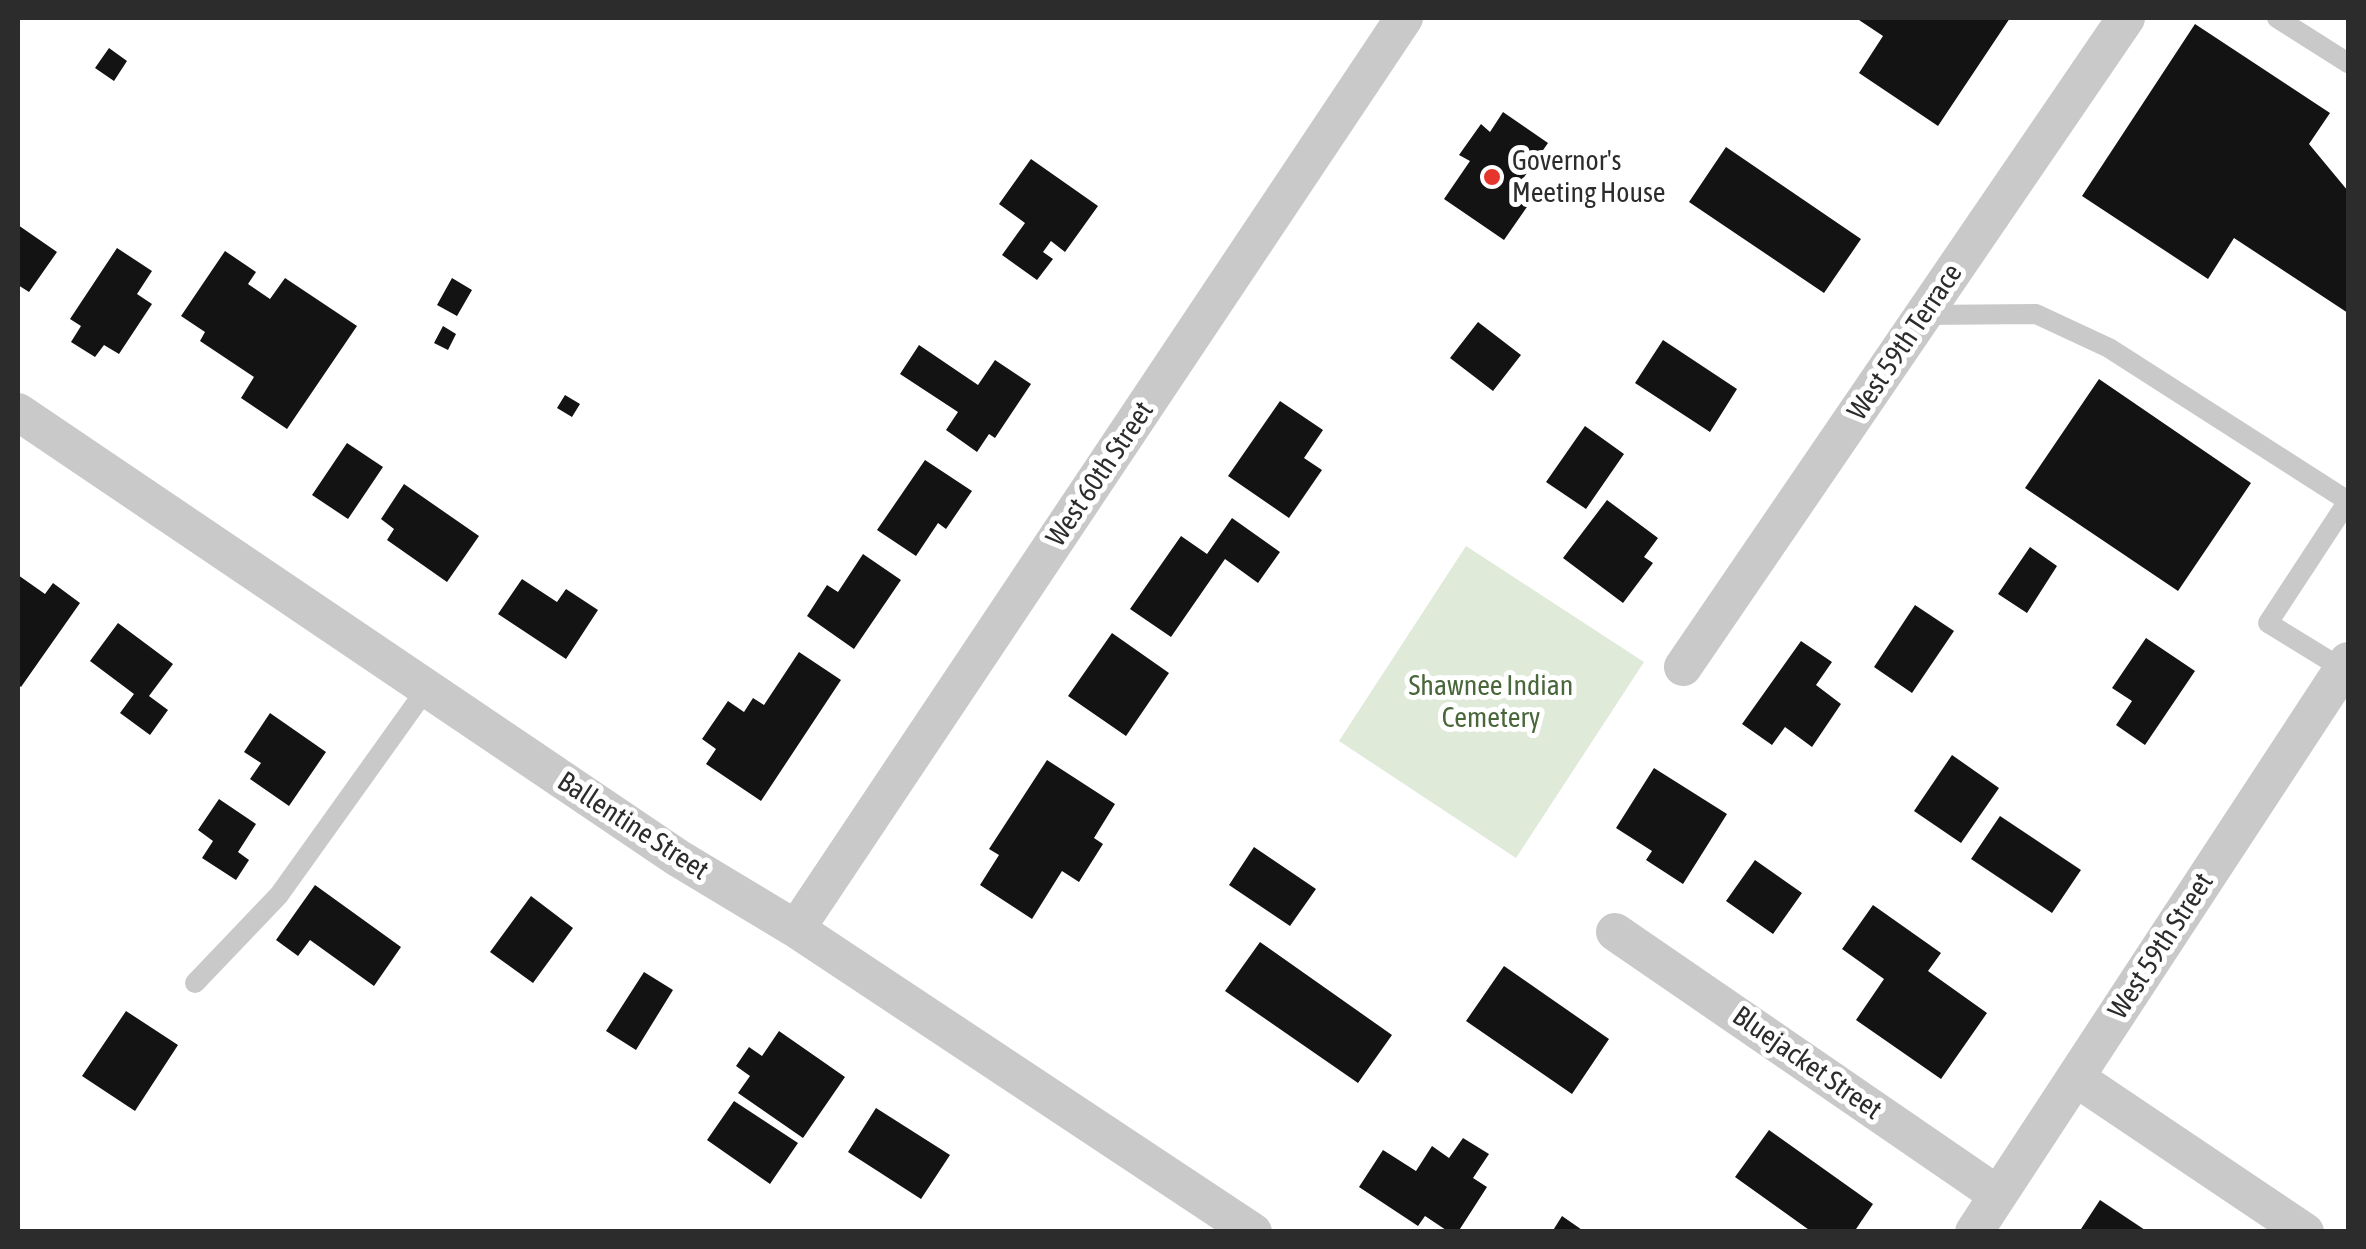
<!DOCTYPE html>
<html>
<head>
<meta charset="utf-8">
<style>
	body { margin:0 }
	#map { position:relative; width:2366px; height:1249px; overflow:hidden; background:#fff; font-family:"Asap Condensed",sans-serif }
	canvas { display:block }
	.frame { position:absolute; inset:0; border:20px solid #2c2c2c; pointer-events:none }
</style>
</head>
<body>
<div id="map">
<canvas width="2366" height="1249"></canvas>
<div class="frame"></div>
</div>
<script>
const g = document.querySelector('canvas').getContext('2d');
g.lineJoin = 'round';
function fillPath(path, color) {
  g.fillStyle = color;
  g.fill(path, 'evenodd');
}
function shape(rows) {
  const path = new Path2D();
  for (const r of rows) {
    path.moveTo(r[0], r[1]);
    for (let i = 2; i < r.length; i += 2) path.lineTo(r[i], r[i + 1]);
  }
  return path;
}
function trace(path, color, width, dash) {
  g.strokeStyle = color;
  g.lineWidth = width;
  g.lineCap = dash ? 'butt' : 'round';
  g.setLineDash(dash || []);
  g.stroke(path);
}
function write(font, color, halo, rows, align = 'center') {
  g.font = font + ' "Asap Condensed",sans-serif';
  g.lineWidth = 10;
  g.setLineDash([]);
  g.textBaseline = 'middle';
  g.strokeStyle = halo;
  g.fillStyle = color;
  for (const [text, x, y, turn = 0] of rows) {
    g.save();
    g.translate(x, y);
    g.rotate((+turn || 0) * Math.PI / 180);
    g.textAlign = isNaN(turn) ? turn : align;
    if (halo) g.strokeText(text, 0, 0);
    g.fillText(text, 0, 0);
    g.restore();
  }
}
fillPath(shape([
	[1466,546,1644,662,1516,858,1339,741]
]), '#e0ead9');
fillPath(shape([
	[1856,18,2010,18,1938,126,1859,73,1883,36],
	[2195,24,2330,113,2309,144,2348,191,2348,313,2234,238,2208,279,2082,196],
	[109,48,127,61,114,81,95,68],
	[1503,112,1548,143,1513,193,1529,204,1504,240,1444,199,1470,161,1459,155,1481,124,1490,132],
	[1726,147,1861,239,1824,293,1689,202],
	[1031,159,1098,206,1065,252,1051,241,1043,252,1053,259,1037,280,1002,255,1025,223,999,204],
	[18,225,57,252,29,292,18,285],
	[117,248,152,271,137,294,152,304,119,354,104,345,95,357,71,342,81,326,70,319],
	[225,251,256,272,248,284,270,299,285,278,357,326,287,429,241,398,254,377,200,341,205,332,181,316],
	[452,278,472,290,457,316,437,305],
	[1478,322,1521,355,1493,391,1450,358],
	[443,326,456,334,448,350,434,343],
	[1663,340,1737,389,1710,432,1635,383],
	[919,345,978,385,995,360,1031,384,995,438,989,434,977,452,946,430,958,412,900,374],
	[2099,379,2251,483,2178,591,2025,488],
	[565,395,580,404,572,417,557,408],
	[1280,401,1323,430,1304,458,1322,470,1289,518,1228,476],
	[1585,426,1624,454,1586,509,1546,482],
	[347,443,383,467,348,519,312,495],
	[925,460,972,491,946,529,938,523,916,556,877,530],
	[404,484,479,536,447,582,387,540,394,529,381,519],
	[1607,500,1658,538,1644,557,1653,563,1623,603,1563,558],
	[1232,518,1280,552,1258,583,1225,559,1171,637,1130,609,1181,536,1207,554],
	[2030,547,2057,566,2027,613,1998,594],
	[863,554,901,580,854,649,807,616,827,585,838,592],
	[18,575,45,594,53,583,80,603,21,687,18,684],
	[522,579,557,602,566,589,598,610,566,659,498,614],
	[1915,605,1954,631,1912,693,1874,667],
	[118,623,173,664,149,696,168,710,150,735,120,713,134,694,90,661],
	[1112,633,1169,673,1126,736,1068,696],
	[2146,638,2195,671,2145,745,2116,725,2132,701,2112,688],
	[1801,641,1832,662,1816,685,1841,704,1812,747,1785,727,1772,745,1742,724],
	[799,652,841,680,761,801,706,764,716,749,702,739,728,701,744,712,753,698,764,705],
	[270,713,326,752,289,806,250,779,261,763,244,752],
	[1952,755,1999,788,1961,843,1914,811],
	[1047,760,1115,804,1094,838,1103,844,1079,882,1062,871,1032,919,980,885,999,855,989,849],
	[1654,768,1727,814,1683,884,1646,860,1652,851,1616,828],
	[219,799,256,824,238,852,249,860,236,880,202,858,213,841,198,830],
	[2000,816,2081,870,2052,913,1971,859],
	[1254,847,1316,889,1290,926,1229,885],
	[1755,860,1802,893,1773,934,1726,901],
	[315,885,401,947,374,986,310,940,298,956,276,940],
	[531,896,573,928,533,983,490,952],
	[1873,905,1941,953,1928,971,1987,1013,1941,1079,1856,1020,1884,979,1842,949],
	[1260,942,1392,1035,1358,1083,1225,991],
	[1504,966,1609,1039,1572,1094,1466,1021],
	[644,972,673,990,636,1050,606,1031],
	[126,1011,178,1045,135,1111,82,1076],
	[779,1031,845,1077,803,1138,738,1093,750,1076,736,1066,749,1047,762,1056],
	[734,1101,798,1143,770,1184,707,1140],
	[876,1108,950,1155,921,1199,848,1152],
	[1769,1130,1873,1204,1854,1232,1812,1232,1735,1177],
	[1463,1138,1489,1154,1473,1178,1487,1187,1458,1232,1449,1232,1425,1216,1418,1226,1359,1187,1383,1150,1416,1171,1432,1146,1449,1158],
	[2100,1200,2148,1232,2079,1232],
	[1562,1216,1585,1232,1552,1232]
]), '#131313');
trace(shape([
	[2277,18,2348,63],
	[1923,315,2036,314,2109,348,2348,501],
	[2343,669,2268,623,2348,501],
	[195,983,279,895,427,688]
]), '#c9c9c9', 20);
trace(shape([
	[18,412,678,858,796,929,1253,1232],
	[1683,667,2126,18],
	[796,929,1404,18],
	[1615,932,1998,1195],
	[2076,1078,2305,1232],
	[1974,1232,2348,661]
]), '#c9c9c9', 38);
for (const [x, y, r, color] of [
	[1492,177,10,"#e4362d"]
]) {
  const dot = new Path2D();
  dot.arc(x, y, r, 0, 2 * Math.PI);
  g.fillStyle = color;
  g.fill(dot);
  trace(dot, '#fff', 4);
}
write('28px', '#2c2c2c', '#fff', [
	["Governor's",1512,161],
	["Meeting House",1512,193]
], 'left');
write('28px', '#2c2c2c', '#fff', [
	["West 59th Terrace",1905,342,-56],
	["West 60th Street",1100,474,-56],
	["Ballentine Street",633,826,33],
	["West 59th Street",2161,946,-57],
	["Bluejacket Street",1807,1063,35]
]);
write('28px', '#49673a', '#fff', [
	["Shawnee Indian",1491,686],
	["Cemetery",1491,718]
]);
</script>
</body>
</html>
